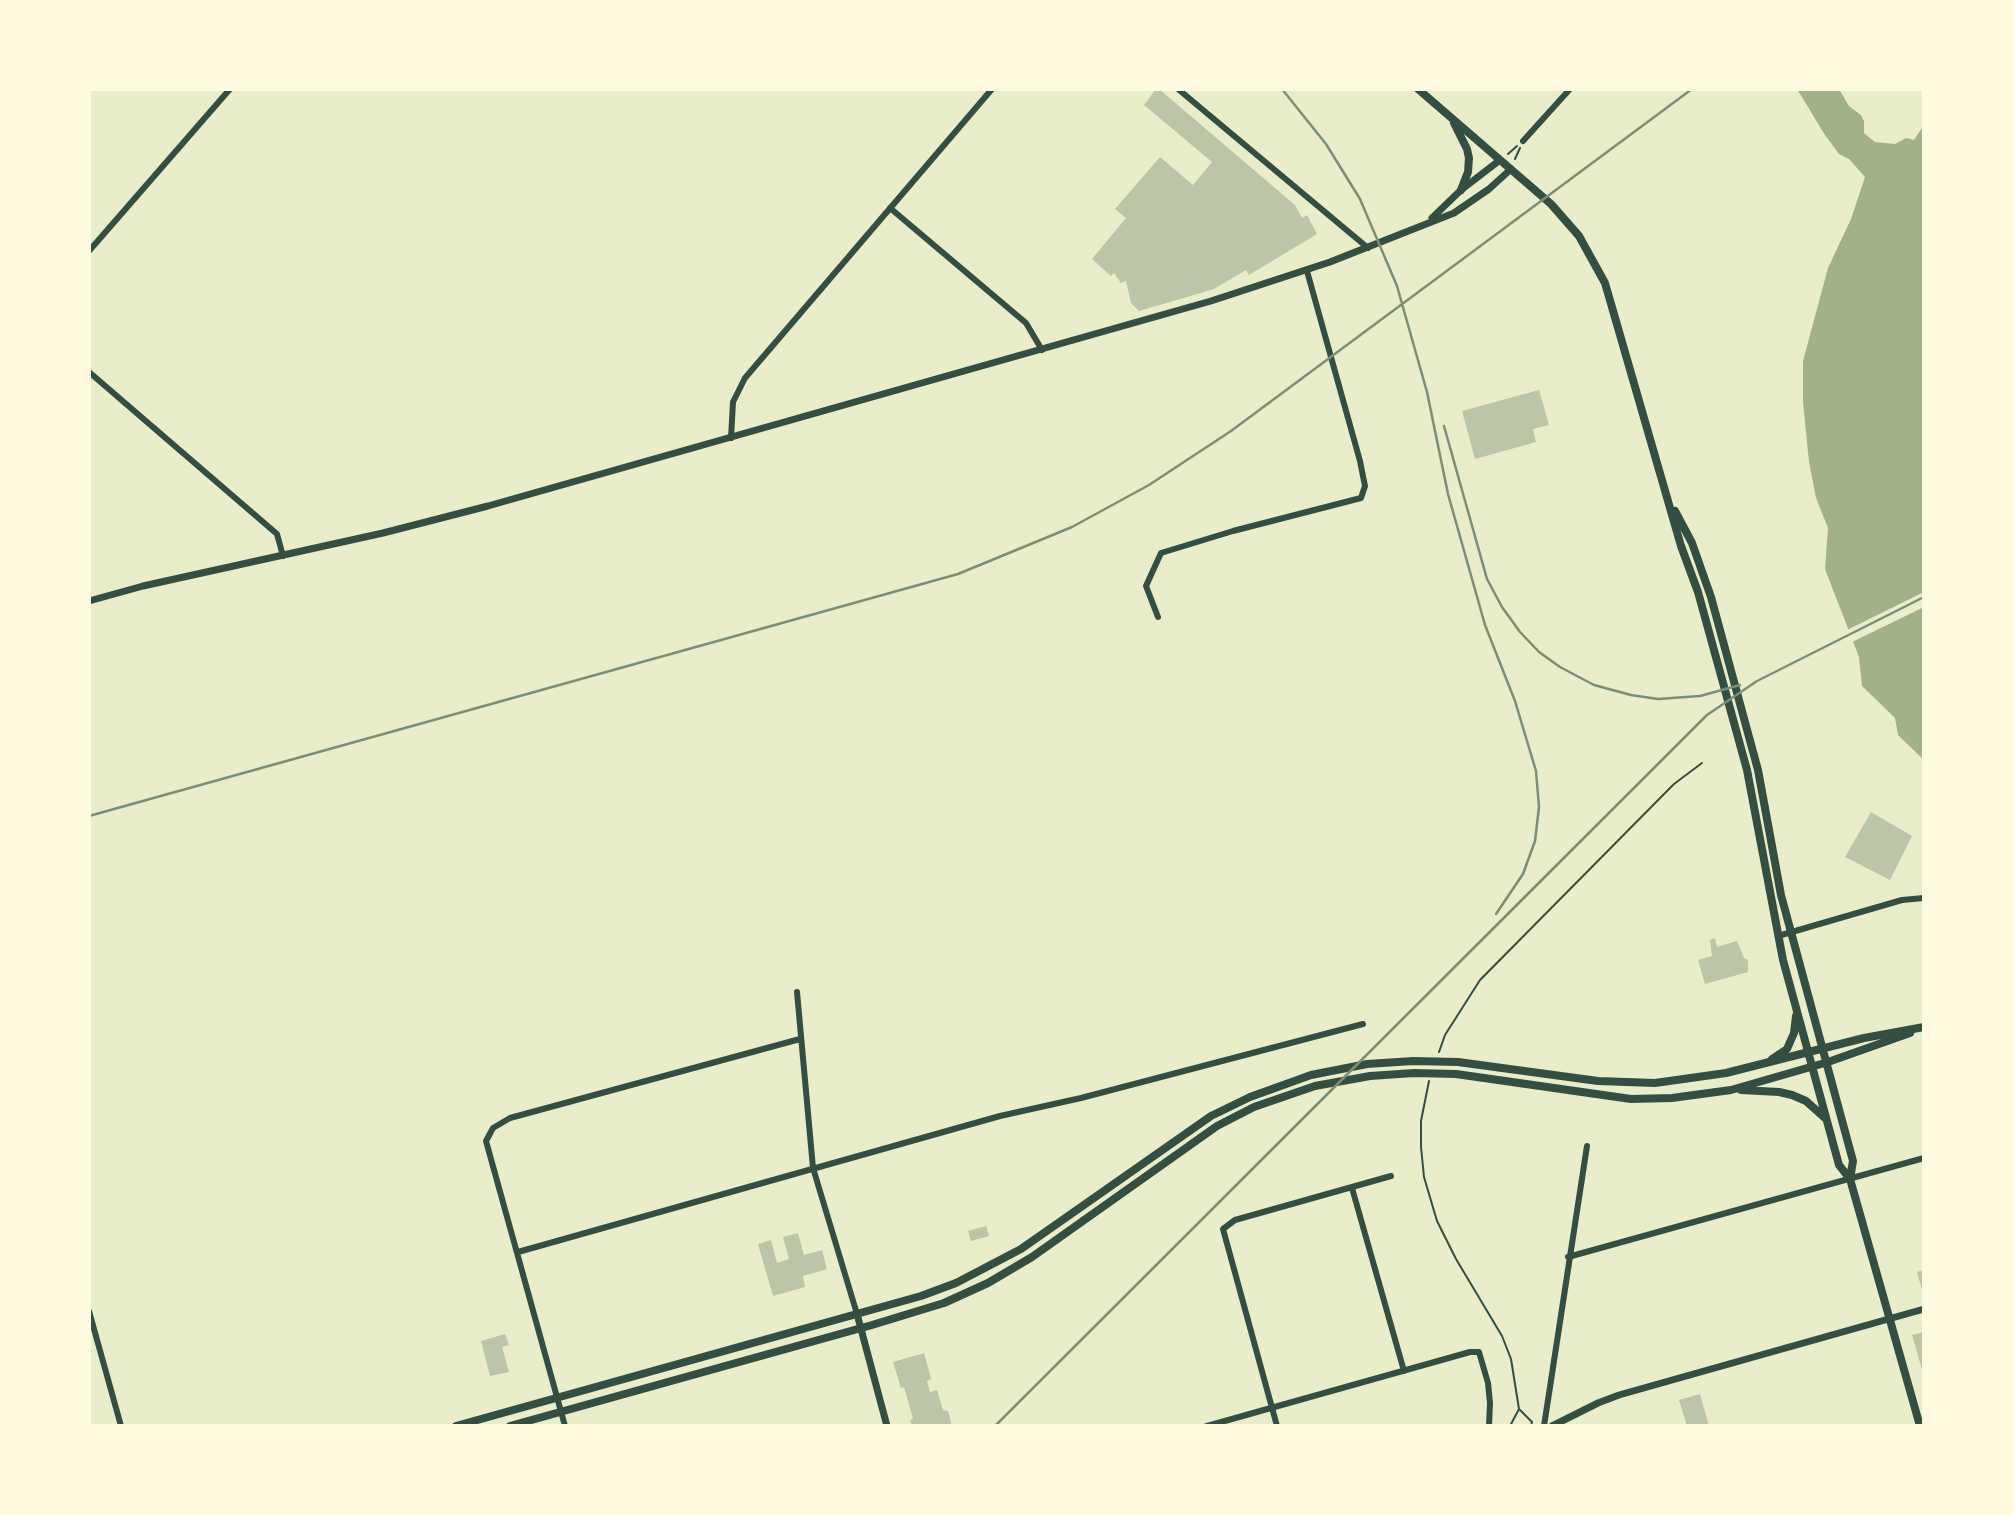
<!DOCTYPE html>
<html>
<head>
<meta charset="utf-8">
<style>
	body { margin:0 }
	#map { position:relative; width:2013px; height:1515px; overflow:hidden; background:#e9edc9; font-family:"Golos Text",sans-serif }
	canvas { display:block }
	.frame { position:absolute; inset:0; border:91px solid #fefae0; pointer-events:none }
</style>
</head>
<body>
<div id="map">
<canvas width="2013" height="1515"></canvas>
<div class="frame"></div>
</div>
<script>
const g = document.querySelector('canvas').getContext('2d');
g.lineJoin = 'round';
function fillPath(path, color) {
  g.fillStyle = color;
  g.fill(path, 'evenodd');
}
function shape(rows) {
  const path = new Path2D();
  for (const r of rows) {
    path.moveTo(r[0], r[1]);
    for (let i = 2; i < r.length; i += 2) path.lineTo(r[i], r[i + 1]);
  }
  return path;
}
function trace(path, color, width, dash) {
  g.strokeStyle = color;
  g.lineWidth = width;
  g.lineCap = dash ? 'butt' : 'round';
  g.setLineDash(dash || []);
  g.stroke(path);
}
fillPath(shape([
	[1797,89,1839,89,1849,106,1861,115,1864,121,1864,133,1875,142,1895,144,1906,138,1914,140,1924,125,1924,760,1898,735,1895,718,1862,686,1859,657,1825,569,1828,528,1816,498,1809,462,1803,402,1803,361,1828,268,1851,219,1865,177,1849,159,1839,154,1825,135]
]), '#a3b18a');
fillPath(shape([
	[1924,592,1924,607,1850,643,1845,631]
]), '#e9edc9');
fillPath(shape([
	[1156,89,1159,89,1295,205,1302,218,1307,215,1317,234,1249,275,1246,270,1214,289,1139,311,1131,303,1126,281,1121,283,1114,273,1111,276,1092,259,1126,218,1115,209,1160,157,1193,185,1212,162,1144,105],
	[1539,390,1549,425,1533,429,1536,442,1475,459,1462,411],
	[1871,812,1912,836,1890,880,1845,857],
	[1715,938,1717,947,1737,941,1744,958,1748,960,1748,972,1705,984,1698,960,1712,956,1710,940],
	[986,1226,989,1236,971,1241,968,1231],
	[798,1233,804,1255,822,1250,827,1269,803,1276,805,1287,773,1296,758,1244,771,1240,777,1263,789,1259,783,1237],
	[1924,1270,1924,1293,1923,1293,1917,1272],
	[1924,1332,1924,1373,1923,1373,1912,1335],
	[505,1334,509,1345,502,1347,509,1372,490,1376,481,1341],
	[924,1353,931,1379,927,1381,930,1392,937,1390,943,1410,948,1411,952,1426,912,1426,910,1420,913,1419,904,1387,901,1388,893,1362],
	[1700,1394,1709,1426,1687,1426,1679,1400]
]), '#bcc5a7');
trace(shape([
	[1508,154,1517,146],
	[1515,159,1520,148],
	[1439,1052,1445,1035,1480,980,1674,784,1702,763],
	[1429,1081,1421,1121,1421,1147,1424,1177,1437,1221,1456,1259,1502,1336,1511,1359,1519,1409,1532,1422,1531,1426],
	[1510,1426,1519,1409]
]), '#344e41', 2);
trace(shape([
	[1178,89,1368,248],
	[1523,141,1570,89],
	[890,208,1026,323,1042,350],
	[89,251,230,89],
	[89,372,277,534,283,556],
	[731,438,733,402,745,378,992,89],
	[1158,617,1146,586,1161,553,1233,531,1361,498,1365,486,1360,461,1307,271],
	[1778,936,1902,900,1924,898],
	[797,992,813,1168,857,1314],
	[1352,1188,1404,1371],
	[518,1252,1000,1116,1081,1098,1363,1024],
	[1568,1257,1924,1158],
	[89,1311,121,1426],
	[565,1426,486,1141,493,1128,510,1118,800,1039],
	[1207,1426,1470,1352,1479,1352,1488,1383,1490,1403,1489,1426],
	[1277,1426,1223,1229,1235,1220,1391,1176],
	[1544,1426,1587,1146]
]), '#344e41', 6);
trace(shape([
	[1432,218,1461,190,1500,160],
	[89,601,143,586,383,533,488,506,1211,301,1330,262,1454,213,1489,189,1511,169],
	[857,1314,887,1426],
	[1552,1426,1598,1403,1619,1395,1924,1309]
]), '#344e41', 7);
trace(shape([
	[1418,89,1551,204,1579,236,1605,283,1681,546,1698,592,1747,770,1783,960,1839,1165,1850,1179,1920,1426],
	[1454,123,1467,149,1469,158,1468,172,1461,190],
	[1675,511,1692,543,1711,597,1758,770,1781,895,1853,1161,1850,1179],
	[1772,1059,1787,1049,1794,1033,1796,1016],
	[1741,1090,1779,1092,1792,1095,1806,1101,1825,1118],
	[456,1426,921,1296,956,1283,1021,1249,1211,1116,1250,1097,1311,1075,1367,1064,1413,1061,1458,1062,1598,1081,1655,1083,1726,1073,1864,1038,1924,1027],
	[510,1426,872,1325,944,1303,988,1283,1032,1257,1217,1126,1254,1107,1315,1086,1370,1076,1414,1073,1456,1074,1631,1099,1672,1098,1731,1090,1828,1062,1910,1033]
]), '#344e41', 8);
trace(shape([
	[1282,89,1326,144,1360,199,1397,286,1427,392,1448,494,1485,625,1515,701,1536,771,1539,807,1535,841,1523,874,1496,914],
	[1444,426,1487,579,1502,607,1520,632,1539,652,1560,667,1594,685,1631,695,1658,699,1700,696,1740,685],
	[89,816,958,574,1072,527,1149,485,1231,431,1692,89],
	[995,1426,1707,715,1757,681,1924,597]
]), '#7c8e77', 2.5);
</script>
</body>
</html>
